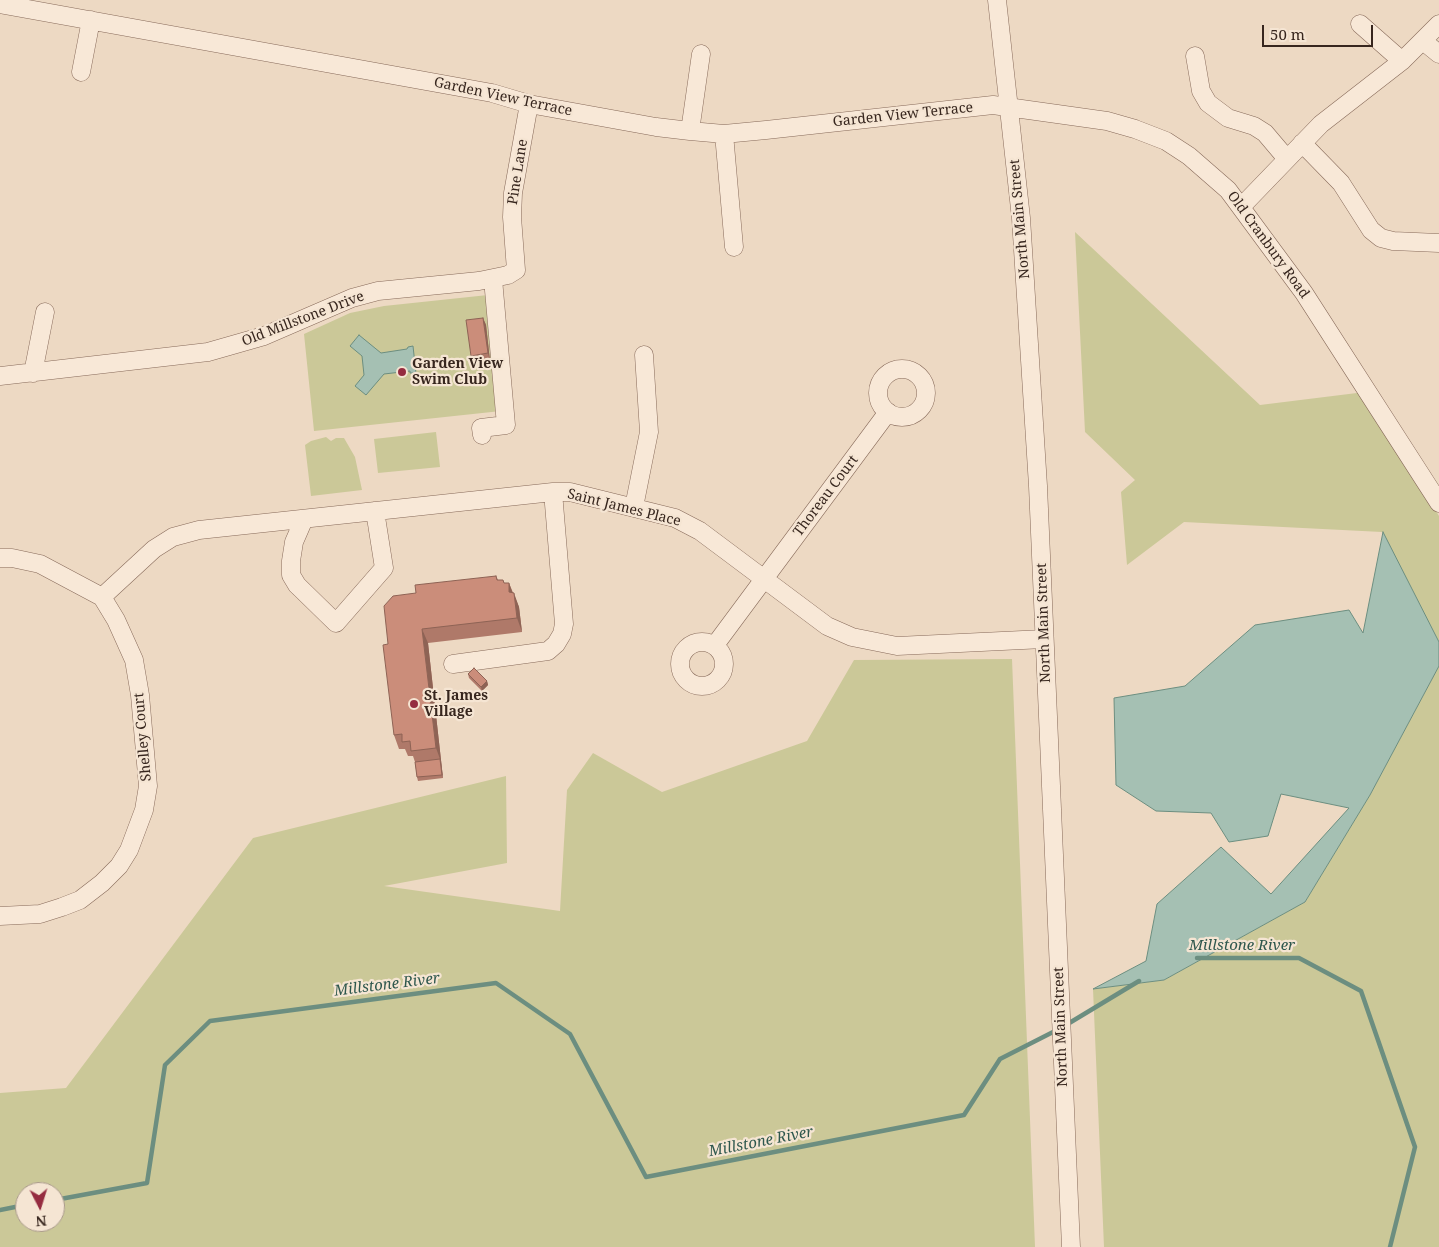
<!DOCTYPE html>
<html>
<head>
<meta charset="utf-8">
<style>
	body { margin:0 }
	#map { position:relative; width:1439px; height:1247px; overflow:hidden; background:#edd9c3; font-family:"Noto Serif",serif }
	canvas { display:block }
	.north { position:absolute; left:15px; top:1182px; width:50px; height:50px; box-sizing:border-box; background:#f5e5d3; border:1px solid #a9998b; border-radius:50%; rotate:175deg; font-size:14px; font-weight:700; line-height:20px; text-align:center; color:#37261e }
	.north::after { content:''; display:block; margin:auto; width:18px; height:22px; background:#952c40; clip-path:polygon(50% 0,100% 100%,50% 72%,0 100%) }
	.scale { position:absolute; left:1262px; top:25px; width:111px; height:22px; box-sizing:border-box; border:2px solid #37261e; border-top:0; padding-left:6px; font-size:15px; line-height:18px; white-space:nowrap; color:#37261e; -webkit-text-stroke:4px #f5e5d3; paint-order:stroke }
</style>
</head>
<body>
<div id="map">
<canvas width="1439" height="1247"></canvas>
<div class="north">N</div>
<div class="scale">50 m</div>
</div>
<script>
const g = document.querySelector('canvas').getContext('2d');
g.lineJoin = 'round';
function fillPath(path, color) {
  g.fillStyle = color;
  g.fill(path, 'evenodd');
}
function shape(rows) {
  const path = new Path2D();
  for (const r of rows) {
    if (r.length === 3) {
      path.moveTo(r[0] + r[2], r[1]);
      path.arc(r[0], r[1], r[2], 0, 2 * Math.PI);
      continue;
    }
    path.moveTo(r[0], r[1]);
    for (let i = 2; i < r.length; i += 2) path.lineTo(r[i], r[i + 1]);
  }
  return path;
}
function trace(path, color, width, dash) {
  g.strokeStyle = color;
  g.lineWidth = width;
  g.lineCap = dash ? 'butt' : 'round';
  g.setLineDash(dash || []);
  g.stroke(path);
}
function write(font, color, halo, rows, align = 'center') {
  g.font = font + ' "Noto Serif",serif';
  g.lineWidth = 4.5;
  g.setLineDash([]);
  g.textBaseline = 'middle';
  g.strokeStyle = halo;
  g.fillStyle = color;
  for (const [text, x, y, turn = 0] of rows) {
    g.save();
    g.translate(x, y);
    g.rotate((+turn || 0) * Math.PI / 180);
    g.textAlign = isNaN(turn) ? turn : align;
    if (halo) g.strokeText(text, 0, 0);
    g.fillText(text, 0, 0);
    g.restore();
  }
}
fillPath(shape([
	[1075,232,1260,405,1365,392,1439,516,1439,642,1382,532,1184,522,1127,565,1121,492,1135,480,1085,432],
	[488,295,501,411,314,431,304,334,350,313,384,306],
	[436,432,440,467,378,473,374,439],
	[326,437,331,441,336,438,344,438,355,457,362,490,311,496,305,445,311,441],
	[1012,659,1035,1247,0,1247,0,1093,66,1088,253,838,506,776,507,863,384,886,560,911,567,790,593,753,662,792,807,741,854,660],
	[25,1192,55,1192,55,1222,25,1222],
	[1439,666,1439,1247,1104,1247,1093,989,1164,980,1305,902,1370,795]
]), '#cbc898');
const water = shape([
	[359,335,381,353,407,349,408,347,413,346,416,373,410,373,410,371,384,374,366,395,355,386,364,375,362,356,350,346,359,335],
	[1383,532,1439,642,1439,666,1370,795,1305,902,1164,980,1093,989,1146,961,1157,904,1221,847,1271,894,1349,808,1281,794,1268,836,1229,842,1211,813,1156,811,1116,785,1114,698,1185,686,1255,625,1349,610,1363,633,1383,532]
]);
fillPath(water, '#a5c0b3');
trace(water, '#6c8e80', 1);
trace(shape([
	[1197,958,1299,958,1361,991,1415,1147,1390,1247],
	[1066,1025,1139,981],
	[55,1200,147,1183,165,1065,210,1021,496,983,570,1034,646,1177,964,1115,1000,1059,1057,1030],
	[0,1210,25,1205]
]), '#6c8e80', 4.5);
const minor = shape([
	[997,0,1021,218,1038,486,1071,1247],
	[0,4,492,93,529,104,656,127,690,131,724,134,766,130,993,105,1107,121,1135,129,1166,141,1189,156,1228,190,1304,293,1439,503],
	[1360,24,1402,61],
	[1423,41,1439,54],
	[1195,56,1201,91,1208,103,1228,118,1254,126,1265,133,1287,159],
	[81,72,91,20],
	[690,131,701,54],
	[724,134,734,247],
	[1302,143,1341,183,1371,230,1381,238,1393,241,1439,243],
	[1241,207,1321,124,1402,61,1439,24],
	[902,393,24],
	[33,373,45,312],
	[0,376,208,352,264,336,352,298,378,291,479,281,508,275,516,270,512,217,513,193,529,104],
	[482,435,481,428,506,425,493,279],
	[634,507,649,432,644,355],
	[304,519,294,542,291,561,291,575,297,585,336,623,384,568,375,511],
	[0,558,12,558,40,564,102,597,116,620,134,660,140,695,148,786,144,810,129,850,119,866,102,883,80,900,62,907,40,914,0,916],
	[102,597,154,549,173,537,199,530,553,492,570,492,675,518,700,531,827,626,852,637,897,646,1044,639],
	[702,664,22],
	[715,645,888,412],
	[453,664,548,651,556,644,562,634,564,624,553,492]
]);
trace(minor, '#876a5a', 19);
trace(minor, '#f8e8d7', 18);
fillPath(shape([
	[483,318,486,325,490,361,474,363,471,356],
	[496,576,498,580,503,580,504,583,509,583,519,607,522,632,428,643,443,778,418,781,417,777,415,762,413,756,408,756,405,749,399,749,394,735,388,644,416,593],
	[468,674,487,681,488,685,482,691,469,678]
]), '#af7969');
fillPath(shape([
	[483,318,486,325,490,361,488,353],
	[509,583,514,597,509,592],
	[514,593,519,607,522,632,517,618],
	[422,629,428,643,443,778,442,775,440,759,436,748],
	[487,681,488,685,482,691,481,687]
]), '#8e6355');
const building = shape([
	[483,318,488,353,471,356,466,320,483,318],
	[496,576,497,580,503,580,504,583,509,583,509,592,514,593,517,618,422,629,436,748,411,751,410,741,402,742,402,734,394,735,383,645,388,644,384,606,393,596,416,593,415,585,496,576],
	[474,668,487,681,481,687,468,674,474,668],
	[440,759,442,775,417,777,415,762,440,759]
]);
fillPath(building, '#cb8d7a');
trace(building, '#8e6355', 1);
for (const [x, y, r, color] of [
	[402,372,5,"#952c40"],
	[414,704,5,"#952c40"]
]) {
  const dot = new Path2D();
  dot.arc(x, y, r, 0, 2 * Math.PI);
  g.fillStyle = color;
  g.fill(dot);
  trace(dot, '#f5e5d3', 2);
}
write('14px', '#37261e', '#f5e5d3', [
	["Garden View Terrace",503,97,12],
	["Garden View Terrace",903,115,-6],
	["Pine Lane",518,172,-81],
	["North Main Street",1020,219,-95],
	["Old Cranbury Road",1268,245,54],
	["Old Millstone Drive",303,319,-21],
	["Thoreau Court",826,496,-53],
	["Saint James Place",624,508,14],
	["North Main Street",1044,623,-92],
	["Shelley Court",143,737,-95],
	["North Main Street",1061,1027,-92]
]);
write('bold 14px', '#37261e', '#f5e5d3', [
	["Garden View",412,364],
	["Swim Club",412,380],
	["St. James",424,696],
	["Village",424,712]
], 'left');
write('italic 15px', '#2e574d', '#f5e5d3', [
	["Millstone River",1242,946],
	["Millstone River",387,985,-7],
	["Millstone River",761,1142,-11]
]);
</script>
</body>
</html>
